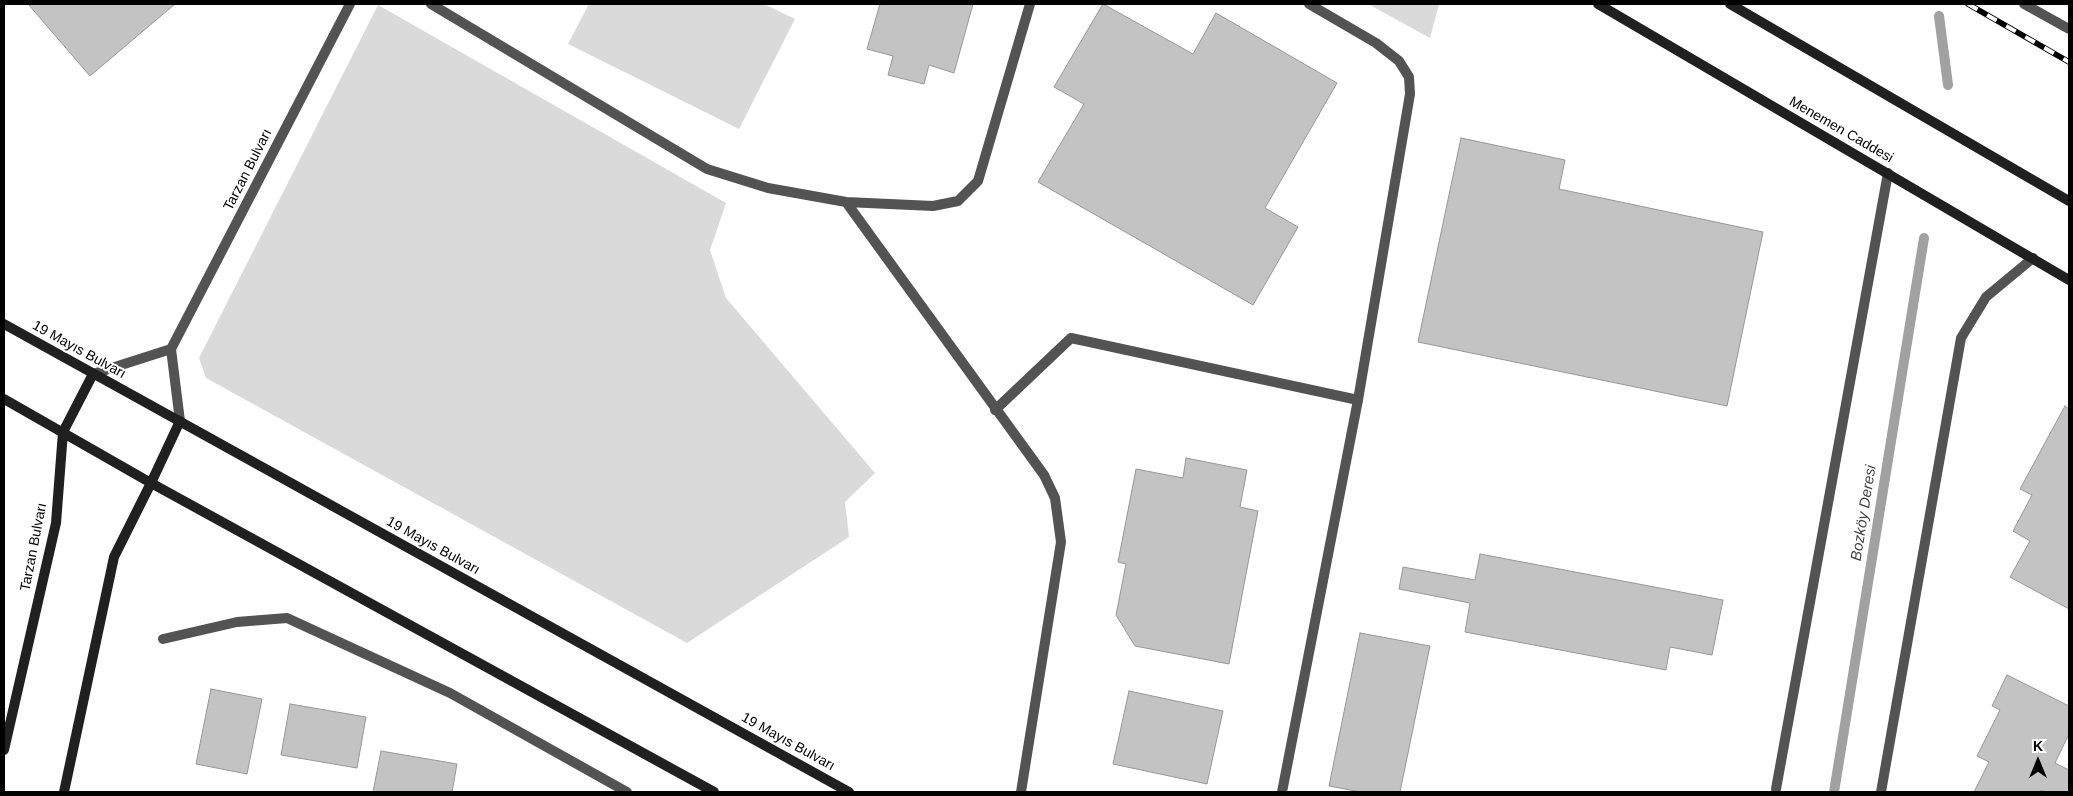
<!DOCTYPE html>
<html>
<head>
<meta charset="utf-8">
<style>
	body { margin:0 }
	#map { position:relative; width:2073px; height:796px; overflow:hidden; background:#fff; font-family:Helvetica,sans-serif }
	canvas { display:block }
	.frame { position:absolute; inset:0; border:5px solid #000; pointer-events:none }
	.north { position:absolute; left:2013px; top:736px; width:50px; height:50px; -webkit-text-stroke:4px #fff; paint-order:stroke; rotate:0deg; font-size:14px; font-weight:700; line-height:20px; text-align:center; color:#000 }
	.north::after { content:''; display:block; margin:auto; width:18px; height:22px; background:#000; clip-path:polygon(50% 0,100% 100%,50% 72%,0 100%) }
</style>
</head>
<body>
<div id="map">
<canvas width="2073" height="796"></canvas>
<div class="frame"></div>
<div class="north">K</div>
</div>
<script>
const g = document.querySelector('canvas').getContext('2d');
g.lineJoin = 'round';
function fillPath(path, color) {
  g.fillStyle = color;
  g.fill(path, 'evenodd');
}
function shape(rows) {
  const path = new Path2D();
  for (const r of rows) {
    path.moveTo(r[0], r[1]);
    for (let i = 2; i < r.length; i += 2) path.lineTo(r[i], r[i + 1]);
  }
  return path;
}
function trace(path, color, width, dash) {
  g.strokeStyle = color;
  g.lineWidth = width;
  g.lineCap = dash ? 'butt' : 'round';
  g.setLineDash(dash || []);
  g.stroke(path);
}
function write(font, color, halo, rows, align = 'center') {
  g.font = font + ' Helvetica,sans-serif';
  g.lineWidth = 4;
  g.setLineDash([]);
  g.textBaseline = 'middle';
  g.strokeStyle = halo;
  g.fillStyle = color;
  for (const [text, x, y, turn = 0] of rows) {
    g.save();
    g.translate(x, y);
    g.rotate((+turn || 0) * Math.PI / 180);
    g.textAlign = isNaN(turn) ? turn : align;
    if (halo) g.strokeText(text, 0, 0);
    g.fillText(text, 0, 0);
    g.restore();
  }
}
fillPath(shape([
	[589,4,764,4,795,19,739,129,568,44],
	[1368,4,1439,4,1430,38],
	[378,5,726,203,710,250,726,298,875,473,845,502,849,537,687,643,206,378,199,358]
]), '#dadada');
trace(shape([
	[1939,16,1948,85],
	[1834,792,1924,238]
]), '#a1a1a1', 10);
const building = shape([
	[28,4,175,4,90,76,28,4],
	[880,4,973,4,954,73,929,65,924,84,888,75,893,56,867,49,880,4],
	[1103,4,1193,54,1216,13,1337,83,1265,208,1298,227,1253,305,1038,182,1084,104,1054,87,1103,4],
	[1461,138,1565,160,1559,189,1763,232,1727,406,1418,342,1461,138],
	[2065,406,2069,409,2069,609,2010,577,2030,541,2013,531,2032,495,2020,489,2065,406],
	[1186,458,1247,470,1240,507,1258,511,1229,664,1135,646,1116,615,1126,564,1118,562,1136,469,1183,478,1186,458],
	[1480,554,1723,600,1712,655,1670,647,1666,670,1465,632,1470,603,1399,589,1403,567,1475,580,1480,554],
	[1360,633,1430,646,1400,792,1361,792,1329,786,1360,633],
	[2007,675,2069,706,2069,734,2055,763,2069,770,2069,792,2046,792,2041,790,2040,792,1974,792,1989,762,1977,756,2000,710,1992,706,2007,675],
	[211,689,262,699,247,774,196,764,211,689],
	[1129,691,1223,711,1207,784,1113,764,1129,691],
	[290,704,366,717,357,768,281,755,290,704],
	[381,751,457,764,452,792,373,792,381,751]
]);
fillPath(building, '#c3c3c3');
trace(building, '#979797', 1);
trace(shape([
	[995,410,1071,338,1358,400],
	[1776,789,1888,173]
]), '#535353', 10);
trace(shape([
	[431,4,707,169,768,188,846,202,933,206,958,201,978,181,1030,4],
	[2024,4,2069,29],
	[846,202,1044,475,1055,498,1061,542,1021,792],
	[93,374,171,349],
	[180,421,171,349,350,4],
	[163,639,237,622,287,618,450,693,627,792],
	[1282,792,1358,400,1410,94,1409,77,1399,61,1376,43,1309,4],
	[1881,792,1961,338,1986,297,2033,258]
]), '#535353', 10);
trace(shape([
	[1598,4,2069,280],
	[1730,4,2069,201],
	[4,324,849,792],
	[4,399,151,483,714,792],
	[4,750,56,523,63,432,93,374],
	[64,792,114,557,151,483,180,421]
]), '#202020', 10);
const rail = shape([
	[1968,4,2069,62]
]);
trace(rail, '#000', 5.5);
trace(rail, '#fff', 4, [11]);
write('14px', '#000', '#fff', [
	["Menemen Caddesi",1841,130,30],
	["Tarzan Bulvarı",248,170,-63],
	["19 Mayıs Bulvarı",79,350,29],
	["19 Mayıs Bulvarı",433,546,29],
	["Tarzan Bulvarı",34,547,-79],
	["19 Mayıs Bulvarı",788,742,29]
]);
write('italic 15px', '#424242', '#fff', [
	["Bozköy Deresi",1864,513,-81]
]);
</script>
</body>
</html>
